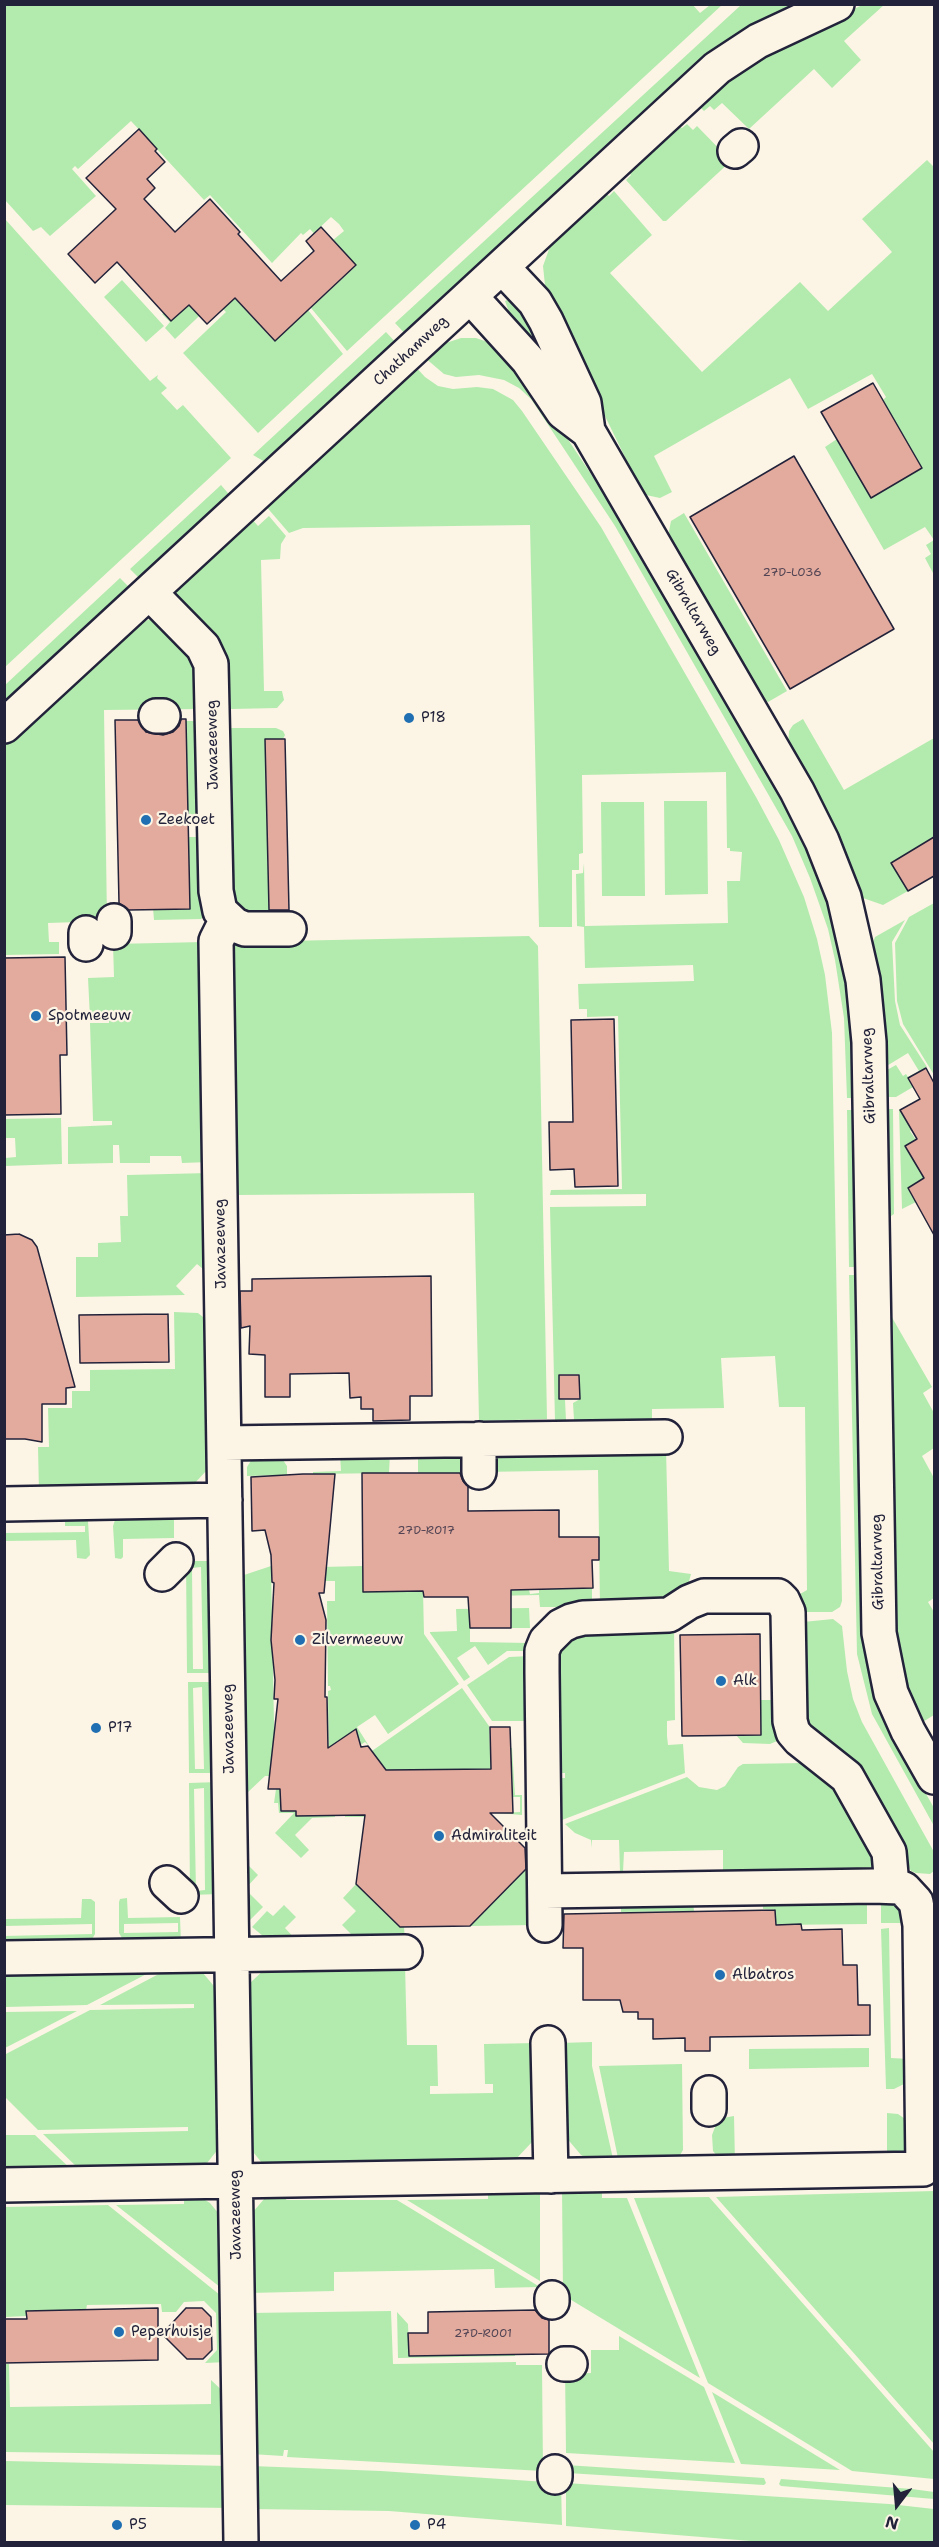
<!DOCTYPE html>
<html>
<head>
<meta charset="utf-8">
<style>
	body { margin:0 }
	#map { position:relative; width:939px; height:2547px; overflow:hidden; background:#fcf5e5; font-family:"Shantell Sans",sans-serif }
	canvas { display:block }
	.frame { position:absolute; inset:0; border:6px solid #22223b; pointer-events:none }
	.north { position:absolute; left:867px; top:2475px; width:60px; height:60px; -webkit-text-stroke:4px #fcf5e5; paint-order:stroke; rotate:196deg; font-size:16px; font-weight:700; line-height:24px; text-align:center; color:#22223b }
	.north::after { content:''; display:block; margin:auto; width:21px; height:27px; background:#22223b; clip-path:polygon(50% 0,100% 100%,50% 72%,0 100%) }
</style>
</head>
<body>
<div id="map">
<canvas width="939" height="2547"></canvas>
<div class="frame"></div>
<div class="north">N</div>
</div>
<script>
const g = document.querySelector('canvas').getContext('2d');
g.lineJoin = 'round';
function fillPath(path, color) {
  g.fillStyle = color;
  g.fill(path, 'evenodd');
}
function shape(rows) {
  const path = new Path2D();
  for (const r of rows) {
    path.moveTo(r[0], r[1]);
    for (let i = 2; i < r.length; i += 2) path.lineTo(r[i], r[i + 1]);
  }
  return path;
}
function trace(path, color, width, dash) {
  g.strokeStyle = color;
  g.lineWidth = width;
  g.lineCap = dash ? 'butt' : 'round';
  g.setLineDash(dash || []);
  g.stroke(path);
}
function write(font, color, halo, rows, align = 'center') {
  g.font = font + ' "Shantell Sans",sans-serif';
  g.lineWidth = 4.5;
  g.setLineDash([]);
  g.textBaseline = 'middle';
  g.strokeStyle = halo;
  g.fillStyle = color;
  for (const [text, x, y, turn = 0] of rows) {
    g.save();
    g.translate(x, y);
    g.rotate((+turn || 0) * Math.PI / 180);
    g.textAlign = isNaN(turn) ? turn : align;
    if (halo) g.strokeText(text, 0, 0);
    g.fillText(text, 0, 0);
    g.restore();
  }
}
fillPath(shape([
	[692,4,700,13,710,5,722,5,347,351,311,308,356,266,333,240,344,231,339,224,331,217,316,231,323,239,328,235,330,236,317,249,318,238,310,229,303,235,301,233,272,263,210,195,204,200,131,121,78,169,75,166,72,169,96,196,50,236,41,227,33,231,5,200,5,5],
	[741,5,811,5,408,337,395,323],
	[862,5,884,5,844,41,861,60,832,88,814,69,749,129,722,103,714,110,710,106,704,111,701,108,707,103,703,98,736,69],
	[675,124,682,128,687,124,693,130,697,126,731,161,666,221,663,221,626,180,631,175,626,169],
	[927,160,934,167,934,575,925,558,931,554,926,545,934,540,925,527,884,550,825,447,837,439,871,498,922,468,883,400,886,397,872,374,808,409,790,378,654,456,672,492,660,498,646,495,641,490,546,295,543,266,552,241,603,191,609,196,614,191,652,235,610,273,702,372,800,282,828,311,892,252,862,219],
	[5,219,150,381,158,375,157,378,167,388,161,393,177,410,183,405,231,458,5,667],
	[217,279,274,341,308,310,343,354,258,433,183,353,226,312,215,301,175,339,165,328,170,322,162,314],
	[122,280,164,326,146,342,104,297],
	[507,300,524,309,541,348,534,348,509,312,505,301],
	[386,332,399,346,265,462,253,455],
	[461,338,476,338,499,346,549,411,623,522,804,838,828,897,850,996,855,1098,847,1098,844,1018,835,960,828,929,810,878,792,836,615,526,531,399,519,388,504,380,479,375,456,377,444,374,424,357,440,345],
	[414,365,425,377,438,386,453,389,477,387,493,389,513,400,522,411,601,527,756,797,779,840,804,897,817,939,825,975,832,1033,842,1601,840,1607,832,1612,805,1612,797,1600,800,1594,807,1590,805,1407,779,1407,775,1356,721,1358,724,1408,652,1409,652,1419,574,1420,573,1403,580,1399,579,1374,559,1374,559,1399,565,1400,566,1420,555,1421,550,1207,646,1206,646,1194,550,1195,551,1190,622,1189,618,1016,587,1017,587,1009,579,1009,578,984,694,981,693,965,585,968,584,927,577,926,576,874,583,873,584,863,585,926,728,923,727,881,740,881,742,852,730,851,730,848,727,848,726,772,582,775,583,853,579,854,579,870,572,870,572,927,539,927,530,525,303,528,289,533,264,504],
	[221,485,233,499,143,582,130,569],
	[684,513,787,691,768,702,759,697,668,536,671,521],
	[269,516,286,536,281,544,280,559,261,560,264,691,282,691,284,700,277,708,232,709,228,708,177,601,176,589,250,517,258,526],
	[120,578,133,591,5,710,5,685],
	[150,619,155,619,194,653,201,709,104,710,107,921,48,923,49,942,59,942,59,954,5,955,5,744,130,628],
	[803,719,844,790,934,738,934,837,891,863,908,891,883,905,860,897,788,746,789,731,793,725],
	[173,721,202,721,203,817,175,817,164,736],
	[232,728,276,728,283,731,285,735,283,739,265,740,269,910,288,911,289,916,246,915,232,901,228,729],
	[664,801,707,801,708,894,665,895],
	[601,802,644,802,645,896,602,896],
	[177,837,203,837,205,915,201,919,154,920,153,908],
	[934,903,934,902,934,1075,903,1024,897,1001,895,943,909,917],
	[905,920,892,942,895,1001,900,1025,927,1067,908,1078,913,1087,896,1097,885,1097,885,1071,896,1065,903,1076,906,1074,908,1077,919,1071,908,1053,885,1067,872,945,875,937],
	[529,936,538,946,547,1419,479,1421,474,1193,237,1195,234,942],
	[204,942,209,1162,182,1163,181,1156,150,1156,150,1163,120,1163,119,1145,113,1145,113,1163,68,1164,68,1127,112,1125,112,1121,93,1121,90,1023,109,1023,109,1018,90,1018,88,978,114,977,113,944],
	[886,1109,893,1109,894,1214,888,1218],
	[899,1109,910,1127,934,1113,934,1116,910,1131,916,1140,905,1147,924,1178,908,1188,916,1202,902,1209],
	[847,1110,856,1110,858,1267,849,1267],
	[61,1118,62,1164,5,1166,5,1158,16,1157,15,1138,5,1138,5,1119],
	[209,1173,209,1274,197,1264,176,1286,185,1295,76,1297,76,1257,98,1257,98,1243,121,1242,120,1216,128,1216,127,1175],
	[849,1275,858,1275,867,1659,875,1693,897,1742,934,1808,934,1826,872,1714,857,1654],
	[174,1312,198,1313,208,1321,211,1461,207,1470,193,1485,39,1492,38,1447,49,1447,48,1408,72,1408,72,1391,90,1391,90,1370,175,1369],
	[890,1314,932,1387,923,1393,934,1413,934,1448,922,1456,934,1478,934,1598,928,1602,934,1612,934,1715,921,1723,904,1683,895,1633],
	[666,1449,669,1571,691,1574,688,1585,677,1598,600,1606,598,1470,483,1472,484,1451],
	[418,1452,462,1452,461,1473,418,1473],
	[390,1453,389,1473,313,1474,313,1472,341,1471,340,1454],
	[281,1457,287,1466,287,1475,247,1476,247,1467,252,1459],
	[174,1512,174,1538,123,1539,123,1557,121,1559,115,1558,113,1526,116,1517],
	[73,1514,86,1517,88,1521,90,1555,86,1559,77,1558,76,1540,5,1541,4,1533,85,1532,85,1526,65,1526,65,1521],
	[186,1561,215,1561,217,1673,187,1673],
	[201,1567,203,1669,193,1669,192,1568],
	[271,1566,275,1776,265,1776,247,1793,244,1575],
	[363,1566,364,1592,423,1591,424,1634,459,1684,388,1734,375,1715,357,1727,369,1746,365,1742,353,1750,329,1776,328,1691,331,1690,330,1686,328,1686,327,1601,335,1601,335,1581,322,1581,322,1567],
	[592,1588,592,1607,540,1607,539,1595,442,1597,442,1591,529,1590,530,1594,539,1593,539,1589],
	[529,1608,530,1628,511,1628,511,1615,475,1616,475,1628,470,1629,470,1642,530,1643,530,1651,507,1651,488,1665,475,1646,457,1658,470,1677,464,1681,430,1633,430,1632,457,1631,456,1609],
	[833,1619,842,1626,847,1671,853,1699,862,1722,934,1852,934,1871,930,1874,916,1873,911,1871,856,1770,804,1728,803,1622],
	[674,1625,675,1720,667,1721,667,1736,668,1745,683,1744,685,1773,562,1820,557,1810,555,1778,565,1778,565,1773,555,1773,554,1658,572,1634],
	[530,1656,531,1721,492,1721,467,1685,509,1657],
	[188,1682,217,1682,218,1773,189,1773],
	[202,1687,204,1769,195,1769,193,1688],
	[462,1688,489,1726,490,1748,512,1748,515,1795,522,1795,522,1815,498,1813,520,1812,520,1797,513,1797,512,1769,354,1771,370,1817,345,1817,349,1767],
	[761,1700,774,1700,781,1734,777,1741,770,1744,743,1743,736,1735,761,1734],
	[802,1763,827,1773,877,1863,867,1873,723,1876,723,1850,624,1852,623,1872,620,1872,619,1840,592,1840,591,1848,591,1840,575,1833,565,1824,687,1777,699,1787,717,1790,725,1786,738,1767,743,1764],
	[218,1782,220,1894,190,1895,189,1783],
	[204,1788,205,1890,196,1891,194,1789],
	[335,1782,335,1817,312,1818,295,1835,309,1850,301,1858,275,1833,294,1813,279,1813,278,1803,274,1803,276,1789,281,1789,281,1811,296,1810,296,1816],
	[242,1859,258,1875,245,1889,263,1907,248,1922,244,1912],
	[533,1861,533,1925,470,1926],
	[356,1884,401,1927,404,1927,405,1940,358,1941,342,1925,356,1911,343,1898],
	[127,1898,128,1918,180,1917,181,1944,125,1943,119,1933,119,1902,120,1899],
	[178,1923,178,1932,124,1933,124,1924],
	[867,1898,867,1924,776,1925,775,1910,763,1909,763,1899],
	[881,1898,890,1899,903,1909,907,1923,881,1923],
	[82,1899,91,1899,95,1902,95,1934,90,1943,5,1946,4,1936,92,1934,92,1924,5,1926,5,1919,81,1918],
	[693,1901,694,1911,689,1911,621,1912,621,1902],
	[284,1905,296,1917,285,1928,298,1942,273,1941,263,1936,252,1927,267,1911,273,1916],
	[889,1928,891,2058,909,2059,908,2079,904,2084,894,2089,886,2089,881,1929],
	[405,1964,407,2045,437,2045,438,2086,430,2086,430,2094,493,2093,493,2084,485,2084,484,2044,536,2043,537,2127,532,2142,516,2159,506,2163,268,2167,262,2163,249,2147,247,1989,250,1983,266,1968],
	[160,1967,87,2005,5,2007,4,1970],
	[172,1967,197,1970,203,1973,218,1991,219,2148,207,2163,198,2167,82,2172,43,2134,188,2131,188,2127,38,2130,5,2097,4,2055,90,2010,194,2008,194,2004,100,2005],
	[77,2011,5,2048,5,2012],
	[592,2042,592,2066,614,2163,591,2160,581,2155,565,2136,560,2043],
	[869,2048,869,2067,749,2069,749,2049],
	[682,2064,683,2150,679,2157,619,2163,599,2066],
	[887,2113,898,2114,908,2121,908,2147,903,2153,887,2159],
	[734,2116,735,2162,718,2157,713,2151,712,2135,717,2122,723,2118],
	[4,2135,35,2135,74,2172,5,2174],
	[540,2187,540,2281,407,2200,488,2199,488,2194,400,2196,391,2190],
	[623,2187,625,2193,602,2193,602,2198,627,2198,700,2378,563,2295,562,2188],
	[380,2190,390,2196,287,2197,286,2200,397,2200,540,2287,495,2288,494,2269,394,2271,334,2272,334,2291,249,2293,252,2213,265,2198,270,2195],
	[934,2191,934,2444,716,2197],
	[709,2197,934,2452,934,2479,852,2471,708,2383,634,2198],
	[184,2198,202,2198,210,2203,219,2214,225,2291,116,2205,184,2204],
	[108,2205,225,2299,227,2362,205,2363,217,2350,216,2313,204,2301,184,2302,176,2312,162,2312,161,2304,87,2305,86,2310,27,2311,27,2316,5,2317,4,2207],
	[391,2311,393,2364,516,2362,516,2365,542,2365,543,2471,287,2457,288,2450,284,2450,283,2456,251,2454,249,2313],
	[397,2312,408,2324,409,2352,413,2356,515,2354,515,2356,398,2358],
	[619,2336,704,2387,735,2463,566,2453,565,2367,569,2374,591,2373,591,2350,619,2350],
	[5,2364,9,2364,10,2407,211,2404,211,2380,228,2396,229,2455,5,2452],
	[712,2392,840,2470,741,2464],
	[5,2461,229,2466,230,2508,5,2505],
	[566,2465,764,2478,766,2483,764,2485,567,2473],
	[252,2466,381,2471,561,2483,562,2525,389,2511,252,2509],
	[781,2479,912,2489,934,2492,934,2499,781,2486,779,2484],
	[566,2483,889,2504,934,2509,934,2542,763,2542,566,2526]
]), '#b3ebae');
const building = shape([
	[139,129,157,149,155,151,165,162,147,179,155,188,144,199,175,232,210,199,240,232,238,234,281,281,314,251,306,241,321,227,356,265,275,341,235,298,207,324,189,305,171,321,117,262,95,283,68,254,116,209,86,178,139,129],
	[873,383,922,468,871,498,821,412,873,383],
	[794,456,894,629,790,689,690,517,794,456],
	[181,719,186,719,190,909,129,910,119,903,115,720,138,720,146,732,163,735,173,732,179,726,181,719],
	[265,739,285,739,289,910,269,910,265,739],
	[934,837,934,876,908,891,891,863,934,837],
	[65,957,67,1055,60,1055,61,1114,4,1115,4,958,65,957],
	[614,1019,618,1186,575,1187,574,1169,550,1170,549,1122,573,1122,571,1020,614,1019],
	[926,1068,934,1083,934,1235,908,1188,924,1178,905,1146,917,1139,900,1110,920,1099,908,1078,926,1068],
	[19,1234,32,1240,37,1247,75,1387,66,1388,66,1404,42,1404,42,1442,25,1439,4,1439,4,1235,19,1234],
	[431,1276,432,1396,410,1396,410,1420,373,1421,373,1409,361,1409,361,1397,350,1398,349,1373,290,1374,290,1397,265,1397,265,1355,249,1354,250,1326,241,1328,240,1291,252,1291,252,1279,431,1276],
	[168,1314,169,1362,80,1363,79,1315,168,1314],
	[559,1375,579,1375,580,1399,559,1399,559,1375],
	[362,1473,460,1473,463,1481,468,1486,468,1511,559,1510,559,1537,599,1537,599,1560,592,1560,593,1588,511,1590,511,1628,470,1628,468,1597,424,1597,423,1591,363,1592,362,1473],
	[303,1474,335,1474,324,1593,319,1593,326,1620,325,1697,327,1697,328,1748,356,1729,361,1747,368,1746,386,1770,491,1769,490,1727,510,1727,513,1813,490,1813,525,1848,526,1869,470,1926,400,1927,356,1884,365,1815,296,1816,296,1811,281,1811,280,1789,268,1789,278,1699,274,1699,275,1680,271,1640,274,1583,272,1582,271,1555,265,1530,252,1531,251,1477,303,1474],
	[760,1634,761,1735,682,1736,680,1635,760,1634],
	[775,1910,776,1925,801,1924,802,1930,842,1929,843,1965,857,1965,858,2005,870,2005,870,2035,710,2037,710,2051,685,2051,685,2038,653,2039,653,2019,638,2019,638,2012,623,2012,620,2000,583,2000,583,1948,563,1948,564,1914,775,1910],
	[158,2308,158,2360,4,2363,4,2319,27,2319,26,2311,158,2308],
	[186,2308,202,2308,211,2317,212,2350,203,2359,187,2359,162,2334,186,2308],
	[535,2310,542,2318,549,2320,549,2354,409,2356,408,2333,428,2333,428,2312,535,2310]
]);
fillPath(building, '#e3ab9d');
trace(building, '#22223b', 1.5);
const minor = shape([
	[735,151,741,146],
	[502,267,535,302,546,321,584,403,588,431],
	[470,296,528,360,563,412,588,431,797,791,822,841,844,897,863,980,869,1042,879,1633,891,1693,908,1731,934,1777],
	[149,592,203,647,211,664,216,891,220,911,235,925,245,929,289,929],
	[156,716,163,716],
	[4,726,717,68,758,41,837,4],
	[227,919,216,941,241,2542],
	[114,921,114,932],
	[86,933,86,944],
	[224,1443,665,1437],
	[479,1472,479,1439],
	[4,1504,225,1500],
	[162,1574,176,1560],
	[167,1883,181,1896],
	[545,1925,542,1672,542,1651,546,1641,561,1626,571,1621,583,1618,669,1615,689,1602,704,1596,778,1596,783,1601,788,1612,790,1721,793,1732,799,1739,847,1777,889,1852,892,1886],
	[4,1958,405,1952],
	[548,2043,551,2176],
	[709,2093,709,2109],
	[4,2185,923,2169,920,1925,916,1902,904,1889,899,1887,874,1886,545,1891],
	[552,2298,552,2302],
	[564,2364,570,2364],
	[555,2472,555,2477]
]);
trace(minor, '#22223b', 38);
trace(minor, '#fcf5e5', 33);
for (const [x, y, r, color] of [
	[409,718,6,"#1f6fb2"],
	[146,820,6,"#1f6fb2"],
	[36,1016,6,"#1f6fb2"],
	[300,1640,6,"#1f6fb2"],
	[721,1681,6,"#1f6fb2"],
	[96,1728,6,"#1f6fb2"],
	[439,1836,6,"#1f6fb2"],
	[720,1975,6,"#1f6fb2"],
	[119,2332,6,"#1f6fb2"],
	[117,2525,6,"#1f6fb2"],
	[415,2525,6,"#1f6fb2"]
]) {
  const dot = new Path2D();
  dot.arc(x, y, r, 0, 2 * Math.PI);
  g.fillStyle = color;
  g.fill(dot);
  trace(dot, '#fcf5e5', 2);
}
write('12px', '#524454', null, [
	["27D-L036",792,573],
	["27D-R017",426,1531],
	["27D-R001",483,2334]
]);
write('15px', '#22223b', '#fcf5e5', [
	["Chathamweg",411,351,-43],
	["Gibraltarweg",693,612,60],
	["Javazeeweg",213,745,-91],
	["Gibraltarweg",869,1076,-92],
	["Javazeeweg",221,1244,-91],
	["Gibraltarweg",878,1562,-91],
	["Javazeeweg",229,1729,-91],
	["Javazeeweg",236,2215,-91]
]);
write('15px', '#22223b', '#fcf5e5', [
	["P18",421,718],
	["Zeekoet",158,820],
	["Spotmeeuw",48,1016],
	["Zilvermeeuw",312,1640],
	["Alk",733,1681],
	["P17",108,1728],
	["Admiraliteit",451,1836],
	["Albatros",732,1975],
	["Peperhuisje",131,2332],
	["P5",129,2525],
	["P4",427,2525]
], 'left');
</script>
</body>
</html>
